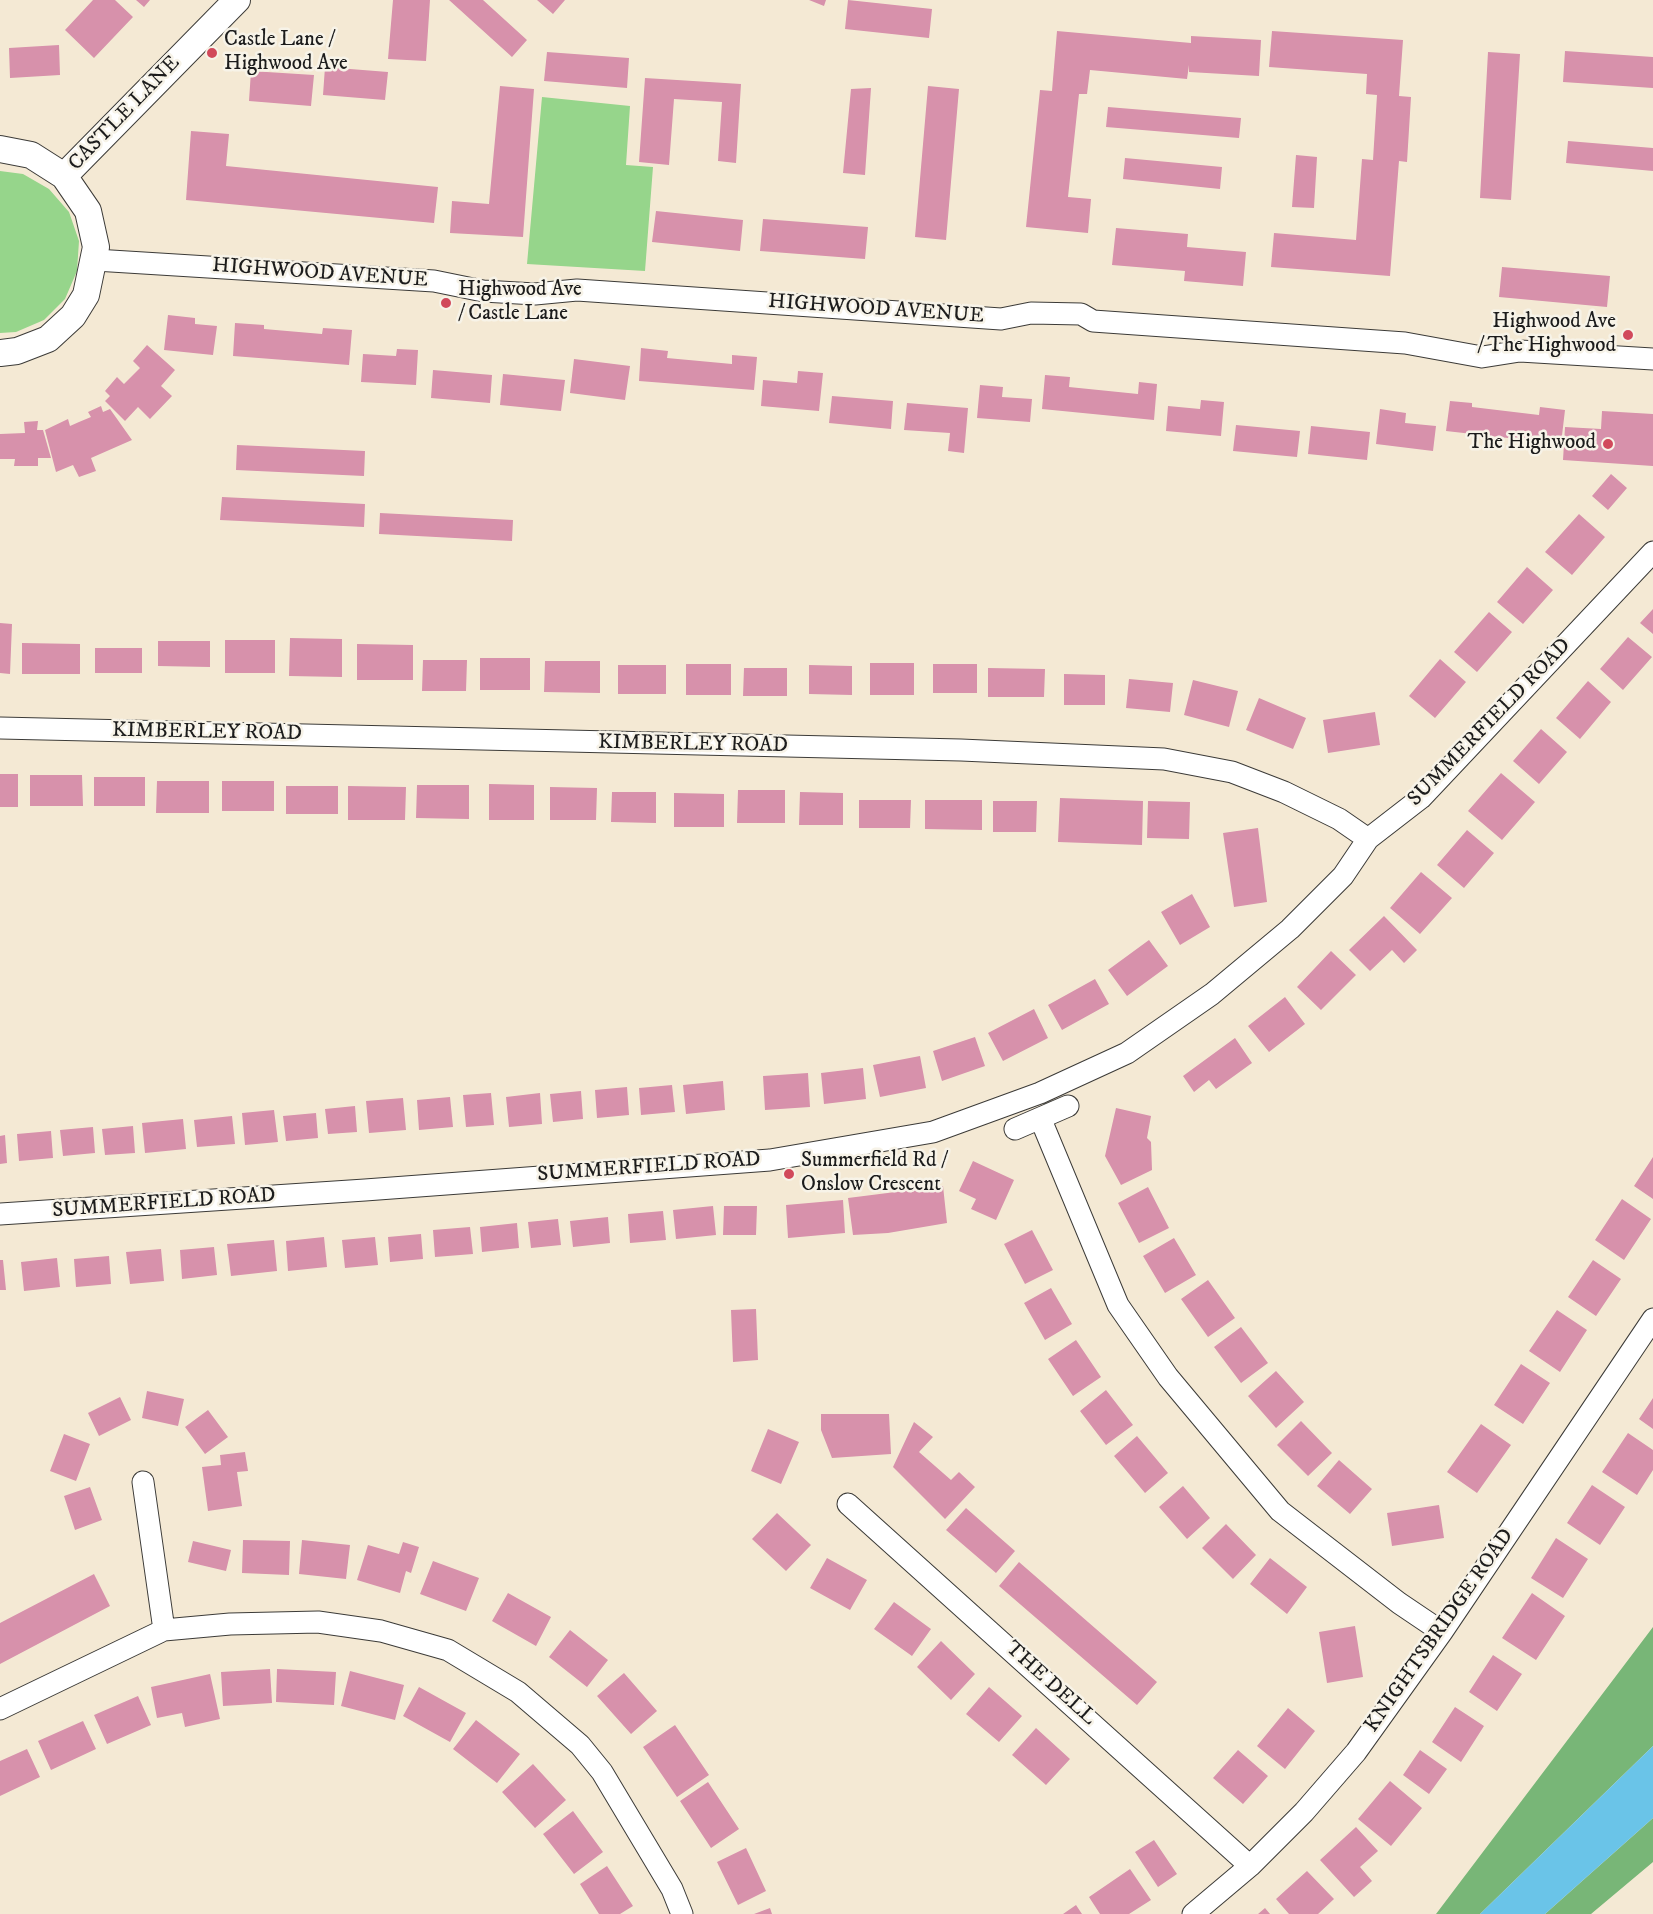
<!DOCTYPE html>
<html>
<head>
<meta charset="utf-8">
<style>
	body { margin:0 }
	canvas { display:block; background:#f4e9d4 }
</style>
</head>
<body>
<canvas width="1653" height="1914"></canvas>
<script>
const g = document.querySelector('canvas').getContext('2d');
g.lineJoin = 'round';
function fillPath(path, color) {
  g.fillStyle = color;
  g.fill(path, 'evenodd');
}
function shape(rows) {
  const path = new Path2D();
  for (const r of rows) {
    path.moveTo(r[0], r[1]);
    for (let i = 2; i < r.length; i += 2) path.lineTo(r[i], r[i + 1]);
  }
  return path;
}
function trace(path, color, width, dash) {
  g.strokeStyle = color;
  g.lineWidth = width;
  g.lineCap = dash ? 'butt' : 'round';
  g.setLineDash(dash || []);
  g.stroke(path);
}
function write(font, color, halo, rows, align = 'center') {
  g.font = font + ' "IM FELL DW Pica",serif';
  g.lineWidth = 5;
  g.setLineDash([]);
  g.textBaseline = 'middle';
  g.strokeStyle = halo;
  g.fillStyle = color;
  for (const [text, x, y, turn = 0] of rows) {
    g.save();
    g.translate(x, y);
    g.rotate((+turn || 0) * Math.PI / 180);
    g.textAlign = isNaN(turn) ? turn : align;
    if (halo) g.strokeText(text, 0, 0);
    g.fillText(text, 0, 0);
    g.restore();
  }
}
fillPath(shape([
	[542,97,630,106,626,165,653,167,645,271,527,264],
	[0,171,23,174,49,189,69,212,79,241,77,271,65,299,44,320,16,332,0,333]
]), '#96d58b');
fillPath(shape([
	[1653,1627,1653,1746,1480,1914,1436,1914],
	[1653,1818,1653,1862,1591,1914,1545,1914]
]), '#78b677');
fillPath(shape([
	[1653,1746,1653,1818,1545,1914,1480,1914]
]), '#6ac4e8');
fillPath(shape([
	[93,0,115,0,133,17,94,58,65,30],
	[136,0,150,0,144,7],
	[393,0,430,0,426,61,388,59],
	[449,0,483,0,527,40,512,57],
	[537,0,565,0,553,14],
	[809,0,826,0,824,6],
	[848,0,932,9,929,38,845,29],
	[1057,31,1191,43,1191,36,1261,40,1259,76,1189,72,1189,65,1187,79,1090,70,1087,94,1079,94,1068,197,1091,199,1088,233,1026,227,1040,90,1052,91],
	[1272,31,1403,40,1399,96,1411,97,1407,162,1399,161,1390,276,1271,267,1274,233,1356,240,1362,159,1373,160,1377,95,1366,94,1367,74,1269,67],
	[59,45,60,75,10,78,9,48],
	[1565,51,1653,57,1653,88,1563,82],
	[547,52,629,58,627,88,544,81],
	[1488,52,1520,54,1511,200,1480,198],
	[325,67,388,72,385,100,323,95],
	[251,71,314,75,311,106,249,101],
	[645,78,741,84,736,163,718,161,722,102,674,99,669,165,639,162],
	[500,86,534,89,523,237,450,233,452,201,489,204],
	[928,86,959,89,946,240,915,237],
	[871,88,865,175,843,173,851,89],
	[1108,107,1241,118,1239,138,1106,127],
	[191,131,229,134,226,166,438,187,434,223,186,200],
	[1568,141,1653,148,1653,171,1566,163],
	[1296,155,1317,157,1314,208,1292,207],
	[1125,158,1222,167,1220,189,1123,179],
	[656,211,743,220,740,251,652,242],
	[763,219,868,227,865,259,760,251],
	[1116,228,1188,234,1187,247,1246,252,1243,286,1184,281,1185,271,1112,265],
	[1502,267,1610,276,1607,307,1499,297],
	[168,315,195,318,195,324,217,326,213,355,164,350],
	[235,323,264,325,264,329,322,334,323,328,352,330,349,365,233,356],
	[147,345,175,370,161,386,172,396,150,419,138,407,125,421,105,401,110,396,105,391,117,377,124,384,140,368,133,361],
	[641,348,668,351,667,358,732,364,732,355,757,357,754,390,639,381],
	[397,349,418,350,416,385,361,382,363,354,396,356],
	[574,359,630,366,625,400,570,393],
	[433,370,492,375,490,403,431,398],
	[798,371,823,373,819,411,761,406,763,380,797,383],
	[503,374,565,380,561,411,500,405],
	[1045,375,1070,377,1069,387,1138,394,1139,382,1157,384,1154,420,1042,409],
	[980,385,1003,387,1002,397,1032,399,1030,422,977,418],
	[832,396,893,401,891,429,829,423],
	[1201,400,1224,402,1221,436,1166,431,1168,406,1200,409],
	[1450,401,1472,403,1472,407,1539,415,1540,407,1565,410,1561,444,1446,431],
	[907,403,968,408,964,453,948,451,950,433,904,430],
	[101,406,103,412,110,409,132,440,91,458,96,471,79,477,73,465,56,472,45,430,68,419,70,426,79,422,91,417,88,412],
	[1380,409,1406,413,1405,423,1436,426,1433,451,1376,444],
	[1602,411,1653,414,1653,466,1563,460,1565,427,1601,429],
	[38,421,37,430,43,430,51,458,38,458,38,466,14,466,15,459,0,459,0,434,25,433,24,422],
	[1236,425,1300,431,1297,457,1233,451],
	[1311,426,1370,432,1367,460,1308,454],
	[237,445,365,451,364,476,236,470],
	[1611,474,1627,488,1608,510,1592,496],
	[222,497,365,504,364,527,220,520],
	[380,513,513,520,512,541,379,534],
	[1579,514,1605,537,1572,575,1545,552],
	[1527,567,1553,590,1523,624,1497,602],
	[1653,609,1653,634,1640,623],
	[1489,612,1512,632,1477,672,1454,652],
	[0,623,12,624,10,674,0,673],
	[1628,637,1652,657,1623,690,1600,669],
	[290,638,342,639,342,677,289,676],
	[225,640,275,640,275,673,225,673],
	[158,641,210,641,210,667,158,666],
	[22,643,80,644,80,674,22,674],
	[357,644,413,645,413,680,357,680],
	[95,648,142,648,142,673,95,673],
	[480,658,530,658,530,690,480,690],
	[1440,659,1466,682,1435,718,1409,696],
	[423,660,467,660,466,691,422,691],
	[545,661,600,661,600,693,544,692],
	[870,663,914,663,914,695,870,695],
	[686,664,731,664,731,695,686,695],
	[933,664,977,664,977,693,933,693],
	[618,665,666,665,666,694,618,694],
	[809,665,852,666,852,695,809,694],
	[744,668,787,668,787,696,743,696],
	[988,668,1045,669,1044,697,988,697],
	[1064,674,1105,675,1105,705,1064,705],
	[1129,679,1173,683,1170,712,1126,708],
	[1193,680,1238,691,1229,727,1184,715],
	[1588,681,1611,702,1580,739,1556,718],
	[1259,698,1306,718,1293,749,1246,730],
	[1375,712,1380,745,1328,753,1323,720],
	[1541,729,1567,752,1539,784,1513,761],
	[1501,773,1535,802,1502,840,1468,811],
	[0,774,18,774,18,807,0,807],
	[30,775,82,775,83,806,30,806],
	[94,777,145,777,145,806,94,806],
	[157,781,209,781,209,813,156,813],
	[222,781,274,781,274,811,222,811],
	[489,784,534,785,534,820,489,820],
	[417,785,469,785,469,819,416,818],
	[286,786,338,786,338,814,286,814],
	[348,786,406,787,405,820,348,820],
	[550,787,597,788,596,820,550,820],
	[738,790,785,790,785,823,737,823],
	[612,792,656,792,656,823,611,822],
	[800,792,843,793,843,825,799,825],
	[674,793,724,794,724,827,674,827],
	[1060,798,1143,801,1142,845,1058,842],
	[859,800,911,800,910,828,859,828],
	[925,800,982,800,982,830,925,829],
	[993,801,1037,801,1036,832,993,832],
	[1148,801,1190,802,1189,839,1147,838],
	[1258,828,1267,902,1234,907,1223,833],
	[1467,830,1494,853,1464,888,1437,865],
	[1421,872,1452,898,1420,934,1390,908],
	[1192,894,1210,927,1180,945,1161,912],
	[1384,916,1417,950,1404,963,1392,950,1370,971,1349,950],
	[1149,940,1168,966,1127,996,1108,970],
	[1331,951,1356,975,1321,1010,1297,987],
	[1095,979,1109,1004,1062,1030,1048,1005],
	[1285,997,1305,1024,1269,1052,1248,1026],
	[1034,1009,1048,1038,1003,1061,988,1033],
	[975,1037,985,1066,942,1081,933,1051],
	[1235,1038,1252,1063,1216,1089,1209,1080,1194,1092,1183,1076],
	[920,1056,926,1088,880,1097,873,1065],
	[863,1068,866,1099,824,1104,821,1073],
	[808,1073,810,1107,765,1110,763,1076],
	[723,1081,725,1110,686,1114,683,1085],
	[672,1085,675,1112,641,1115,639,1088],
	[627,1087,629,1115,597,1118,595,1090],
	[581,1091,583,1119,553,1122,550,1094],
	[491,1093,494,1125,466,1127,463,1095],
	[540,1093,542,1124,509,1127,506,1097],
	[450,1097,453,1127,419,1130,417,1100],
	[403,1098,406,1130,369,1133,366,1101],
	[355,1106,357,1132,328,1134,325,1109],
	[1116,1108,1151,1116,1147,1138,1151,1142,1152,1170,1121,1185,1105,1156],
	[274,1110,278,1142,245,1145,242,1113],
	[316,1113,318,1138,286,1141,283,1116],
	[232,1116,235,1144,197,1147,194,1120],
	[183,1119,186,1149,145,1153,142,1123],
	[133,1126,135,1153,105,1155,102,1129],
	[93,1127,95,1153,63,1156,60,1130],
	[51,1131,53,1158,19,1161,17,1134],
	[5,1135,7,1163,0,1164,0,1136],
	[1653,1157,1653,1199,1634,1186],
	[973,1161,1014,1180,996,1220,971,1209,976,1199,959,1191],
	[943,1186,947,1223,888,1233,853,1235,848,1198],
	[1148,1187,1169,1228,1139,1243,1118,1203],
	[1622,1199,1651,1219,1624,1260,1595,1240],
	[843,1200,845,1233,788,1238,786,1205],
	[713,1206,716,1235,676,1239,673,1210],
	[724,1206,757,1206,756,1235,723,1235],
	[663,1211,666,1240,630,1243,628,1214],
	[608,1217,610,1243,573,1247,570,1221],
	[558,1219,561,1245,531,1248,528,1222],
	[517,1223,519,1248,482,1252,480,1227],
	[470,1227,473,1254,435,1257,433,1230],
	[1032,1230,1053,1270,1025,1284,1004,1244],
	[421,1234,423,1259,390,1262,388,1237],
	[324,1237,327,1267,288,1271,286,1241],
	[375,1237,378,1265,345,1268,342,1240],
	[1174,1238,1196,1275,1165,1293,1143,1256],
	[274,1240,277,1271,231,1276,227,1244],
	[214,1247,217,1275,182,1279,180,1250],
	[161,1249,164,1281,130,1284,126,1252],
	[109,1256,111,1284,76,1287,74,1259],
	[57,1258,60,1287,24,1291,21,1262],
	[0,1260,3,1260,6,1290,0,1290],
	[1593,1260,1621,1279,1596,1316,1568,1297],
	[1208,1280,1235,1318,1208,1337,1181,1299],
	[1051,1288,1072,1324,1045,1340,1024,1303],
	[756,1309,758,1360,733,1362,731,1310],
	[1557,1310,1587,1330,1560,1372,1529,1351],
	[1241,1327,1268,1363,1241,1383,1214,1347],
	[1076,1340,1101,1377,1073,1396,1048,1359],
	[1521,1364,1550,1383,1523,1424,1494,1405],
	[1276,1371,1304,1402,1276,1428,1248,1396],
	[1106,1390,1133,1425,1106,1445,1080,1411],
	[147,1391,184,1399,178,1426,142,1418],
	[120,1397,131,1420,99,1436,88,1413],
	[1653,1398,1653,1429,1639,1419],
	[208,1410,228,1437,205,1454,185,1427],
	[821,1414,889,1414,891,1454,832,1458,821,1430],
	[1301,1421,1332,1453,1308,1476,1277,1445],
	[914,1422,933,1437,919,1452,951,1480,959,1472,975,1487,945,1519,893,1467],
	[1481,1424,1511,1445,1477,1493,1447,1472],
	[768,1429,799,1442,781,1484,751,1471],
	[1628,1433,1653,1450,1653,1470,1637,1495,1602,1472],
	[64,1434,90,1444,76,1481,50,1471],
	[1137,1436,1168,1473,1145,1493,1114,1456],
	[245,1452,248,1471,237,1472,242,1506,208,1511,202,1467,221,1465,220,1455],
	[1339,1460,1372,1489,1350,1514,1317,1486],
	[1592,1485,1625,1507,1600,1545,1567,1523],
	[1183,1486,1210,1518,1187,1539,1159,1507],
	[90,1487,102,1520,75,1530,64,1496],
	[1439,1505,1444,1538,1392,1546,1387,1513],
	[966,1508,1015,1551,996,1573,946,1530],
	[777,1513,811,1545,786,1571,752,1539],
	[1226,1524,1256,1555,1233,1579,1202,1548],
	[1556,1538,1588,1559,1563,1598,1531,1578],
	[243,1540,290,1541,289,1575,242,1573],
	[302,1540,350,1545,346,1579,299,1574],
	[193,1541,231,1550,226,1571,188,1562],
	[403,1542,419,1547,411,1573,406,1571,400,1593,357,1580,368,1545,399,1554],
	[827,1558,867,1580,850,1610,810,1588],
	[1270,1558,1307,1587,1287,1614,1250,1584],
	[433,1561,479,1578,466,1611,420,1594],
	[1019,1562,1157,1682,1137,1705,999,1586],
	[94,1574,110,1606,0,1664,0,1623],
	[508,1593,551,1617,536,1646,492,1621],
	[1532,1593,1565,1616,1536,1660,1502,1638],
	[894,1602,931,1629,912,1656,874,1629],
	[1355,1626,1363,1677,1327,1683,1319,1632],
	[570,1630,608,1660,587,1687,549,1657],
	[941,1641,975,1674,951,1700,917,1667],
	[1493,1655,1522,1674,1497,1711,1469,1692],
	[270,1669,272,1703,223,1706,221,1672],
	[277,1669,336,1672,334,1705,276,1702],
	[350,1671,404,1685,395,1720,341,1706],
	[624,1673,657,1711,631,1734,597,1696],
	[210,1674,220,1719,185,1727,182,1713,157,1718,151,1687],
	[419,1687,466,1713,450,1742,403,1716],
	[989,1687,1022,1716,999,1742,966,1714],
	[138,1696,151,1725,107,1744,94,1715],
	[1455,1707,1484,1726,1461,1762,1432,1742],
	[1288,1708,1315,1731,1285,1769,1257,1746],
	[476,1720,520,1754,497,1783,453,1749],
	[83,1721,96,1749,51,1770,38,1741],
	[675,1725,709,1775,677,1797,643,1747],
	[1036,1728,1070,1759,1046,1785,1012,1755],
	[27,1749,40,1777,0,1796,0,1761],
	[1238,1750,1268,1776,1243,1804,1213,1778],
	[1420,1750,1447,1769,1429,1794,1403,1775],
	[533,1764,566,1800,535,1828,502,1792],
	[1390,1781,1422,1808,1391,1846,1358,1819],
	[708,1782,739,1829,711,1848,680,1801],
	[573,1811,603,1852,574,1874,543,1834],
	[1356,1827,1378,1851,1360,1867,1372,1881,1354,1897,1320,1860],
	[1154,1840,1177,1874,1158,1887,1135,1852],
	[746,1848,766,1891,738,1905,717,1862],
	[607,1866,633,1906,620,1914,599,1914,580,1884],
	[1130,1869,1151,1900,1129,1914,1100,1914,1089,1897],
	[1307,1871,1334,1899,1318,1914,1289,1914,1276,1899],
	[1076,1905,1082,1914,1063,1914],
	[770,1908,772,1914,754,1914],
	[1265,1908,1270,1914,1258,1914]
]), '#d791ab');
const minor = shape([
	[95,260,434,281,483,291,535,294,577,290,1001,319,1031,313,1081,314,1093,321,1405,343,1482,357,1520,351,1653,359],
	[0,728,961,750,1164,759,1232,772,1284,792,1339,819,1368,839],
	[1041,1120,1118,1305,1168,1377,1280,1511,1399,1603,1442,1632],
	[1015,1129,1068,1106],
	[0,1214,365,1190,770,1160,933,1132,1040,1093,1127,1053,1212,994,1290,929,1343,876,1368,839,1421,798,1653,552],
	[143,1482,164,1630],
	[848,1504,1250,1866],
	[0,1709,164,1630,230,1624,318,1622,381,1631,448,1650,518,1692,580,1745,602,1772,672,1889,682,1914],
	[1193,1914,1250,1866,1304,1812,1356,1752,1442,1632,1653,1319]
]);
const tertiary = shape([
	[0,149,31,155,64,176,88,211,96,247,86,295,73,316,48,339,17,351,0,353],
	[64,176,237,0]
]);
trace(minor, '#3c3b38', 23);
trace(tertiary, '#3c3b38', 28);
trace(minor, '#fff', 21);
trace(tertiary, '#fff', 26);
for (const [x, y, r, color] of [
	[212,53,6,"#d1495b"],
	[446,303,6,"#d1495b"],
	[1628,335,6,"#d1495b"],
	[1608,444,6,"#d1495b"],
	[789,1174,6,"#d1495b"]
]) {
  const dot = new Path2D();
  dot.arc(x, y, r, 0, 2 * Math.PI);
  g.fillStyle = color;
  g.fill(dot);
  trace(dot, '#f7f3e8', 2);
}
write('21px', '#1c1c1c', '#f7f3e8', [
	["Castle Lane /",224,41],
	["Highwood Ave",224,65],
	["Highwood Ave",458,291],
	["/ Castle Lane",458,315],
	["Highwood Ave",1616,323,"right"],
	["/ The Highwood",1616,347,"right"],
	["The Highwood",1596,444,"right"],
	["Summerfield Rd /",801,1162],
	["Onslow Crescent",801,1186]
], 'left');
write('21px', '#1c1c1c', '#f7f3e8', [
	["CASTLE LANE",125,114,-46],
	["HIGHWOOD AVENUE",320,274,4],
	["HIGHWOOD AVENUE",876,310,4],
	["SUMMERFIELD ROAD",1490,723,-46],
	["KIMBERLEY ROAD",207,733,1],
	["KIMBERLEY ROAD",693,745,1],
	["SUMMERFIELD ROAD",649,1168,-4],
	["SUMMERFIELD ROAD",164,1204,-4],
	["KNIGHTSBRIDGE ROAD",1440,1631,-55],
	["THE DELL",1050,1684,42]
]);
</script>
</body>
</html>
